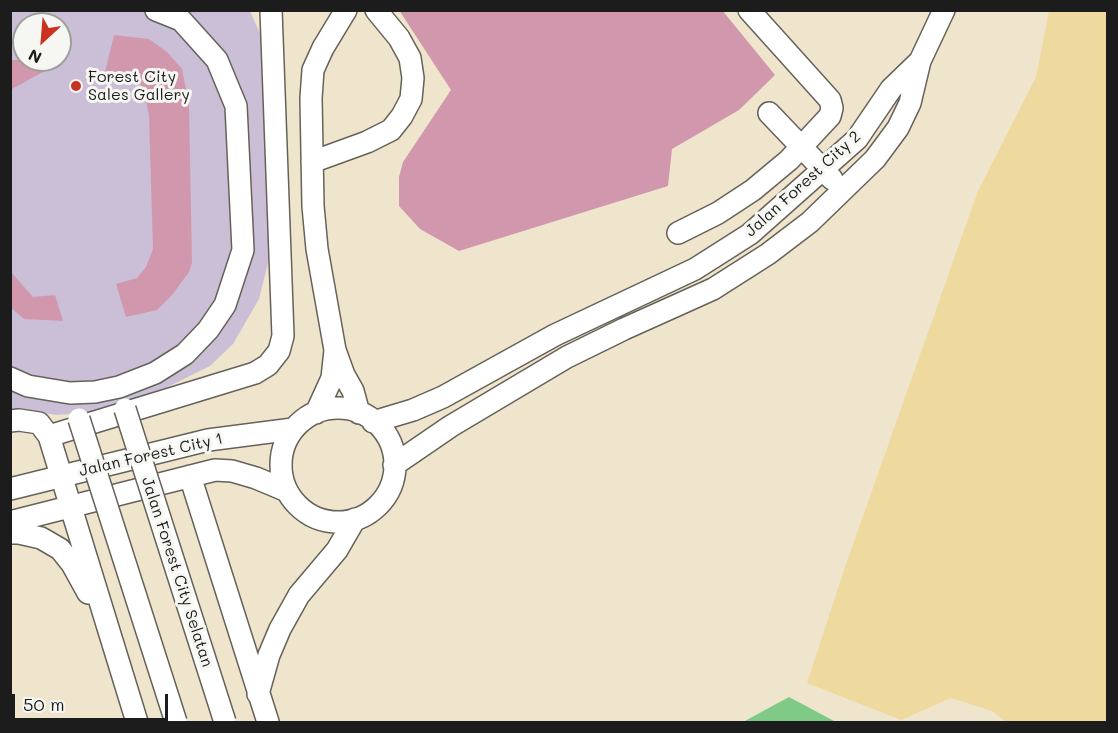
<!DOCTYPE html>
<html>
<head>
<meta charset="utf-8">
<style>
	body { margin:0 }
	#map { position:relative; width:1118px; height:733px; overflow:hidden; background:#efe5cc; font-family:Mali,sans-serif }
	canvas { display:block }
	.frame { position:absolute; inset:0; border:12px solid #1c1c1c; pointer-events:none }
	.north { position:absolute; left:12px; top:12px; width:60px; height:60px; box-sizing:border-box; background:#f6f6f2; border:2px solid #9f9f9c; border-radius:50%; rotate:206deg; font-size:16px; font-weight:700; line-height:24px; text-align:center; color:#1c1c1c }
	.north::after { content:''; display:block; margin:auto; width:21px; height:27px; background:#c8321e; clip-path:polygon(50% 0,100% 100%,50% 72%,0 100%) }
	.scale { position:absolute; left:12px; top:694px; width:156px; height:27px; box-sizing:border-box; border:3px solid #1c1c1c; border-top:0; padding-left:8px; font-size:18px; line-height:21px; white-space:nowrap; color:#1c1c1c; -webkit-text-stroke:4px #f6f6f2; paint-order:stroke }
</style>
</head>
<body>
<div id="map">
<canvas width="1118" height="733"></canvas>
<div class="frame"></div>
<div class="north">N</div>
<div class="scale">50 m</div>
</div>
<script>
const g = document.querySelector('canvas').getContext('2d');
g.lineJoin = 'round';
function fillPath(path, color) {
  g.fillStyle = color;
  g.fill(path, 'evenodd');
}
function shape(rows) {
  const path = new Path2D();
  for (const r of rows) {
    if (r.length === 3) {
      path.moveTo(r[0] + r[2], r[1]);
      path.arc(r[0], r[1], r[2], 0, 2 * Math.PI);
      continue;
    }
    path.moveTo(r[0], r[1]);
    for (let i = 2; i < r.length; i += 2) path.lineTo(r[i], r[i + 1]);
  }
  return path;
}
function trace(path, color, width, dash) {
  g.strokeStyle = color;
  g.lineWidth = width;
  g.lineCap = dash ? 'butt' : 'round';
  g.setLineDash(dash || []);
  g.stroke(path);
}
function write(font, color, halo, rows, align = 'center') {
  g.font = font + ' Mali,sans-serif';
  g.lineWidth = 6;
  g.setLineDash([]);
  g.textBaseline = 'middle';
  g.strokeStyle = halo;
  g.fillStyle = color;
  for (const [text, x, y, turn = 0] of rows) {
    g.save();
    g.translate(x, y);
    g.rotate((+turn || 0) * Math.PI / 180);
    g.textAlign = isNaN(turn) ? turn : align;
    if (halo) g.strokeText(text, 0, 0);
    g.fillText(text, 0, 0);
    g.restore();
  }
}
fillPath(shape([
	[10,11,250,11,265,44,276,231,259,299,233,344,210,366,121,410,57,415,11,409],
	[24,24,60,24,60,60,24,60]
]), '#cabfd6');
fillPath(shape([
	[789,697,836,722,743,722]
]), '#80ca88');
fillPath(shape([
	[1049,11,1107,11,1107,722,1006,722,992,711,951,698,901,720,807,683,845,567,978,191,1036,77]
]), '#eeda9e');
fillPath(shape([
	[399,10,722,10,775,75,739,110,672,149,668,186,459,251,420,229,399,206,399,177,403,162,451,90],
	[114,35,149,39,167,52,182,69,189,105,192,263,189,272,172,295,157,310,126,317,116,284,137,278,146,267,153,249,149,116,144,89,137,79,116,72,105,72],
	[10,60,65,60,10,90],
	[10,271,33,297,55,295,63,321,24,319,10,307]
]), '#d198ad');
const minor = shape([
	[769,113,832,179],
	[312,162,367,142,391,130,402,116,411,99,413,78,410,58,399,38,376,10],
	[678,233,718,213,753,190,789,160,830,116,832,108,830,100,749,10],
	[335,350,317,249,313,206,311,98,313,70,323,48,346,10],
	[10,378,28,386,70,393,95,392,119,387,155,373,185,354,208,330,225,305,243,250,236,106,217,60,181,20,156,10],
	[338,465,57],
	[316,413,332,378,335,350,344,375,353,391,359,413],
	[10,421,19,420,39,423,49,436,137,722],
	[373,422,413,410,443,397,555,335,695,269,750,234,857,139,891,89,920,61],
	[49,436,255,373,268,365,279,351,283,336,271,10],
	[394,465,451,426,567,357,624,329,713,289,768,254,810,222,875,159,898,128,910,103,920,61,944,10],
	[190,476,268,722],
	[10,489,208,440,293,429],
	[10,522,215,470,232,471,256,478,287,491],
	[10,533,19,533,41,538,60,549,72,564,88,593],
	[258,694,269,655,280,629,299,595,337,550,355,519]
]);
trace(minor, '#66625a', 24);
trace(minor, '#fff', 21);
const minorBridge = shape([
	[125,409,225,722],
	[79,419,176,722]
]);
trace(minorBridge, '#66625a', 24, []);
trace(minorBridge, '#fff', 21);
for (const [x, y, r, color] of [
	[76,86,6,"#c8321e"]
]) {
  const dot = new Path2D();
  dot.arc(x, y, r, 0, 2 * Math.PI);
  g.fillStyle = color;
  g.fill(dot);
  trace(dot, '#f6f6f2', 2);
}
write('16px', '#1c1c1c', '#f6f6f2', [
	["Forest City",88,77],
	["Sales Gallery",88,95]
], 'left');
write('16px', '#1c1c1c', '#f6f6f2', [
	["Jalan Forest City 2",803,184,-42],
	["Jalan Forest City 1",151,455,-13],
	["Jalan Forest City Selatan",177,572,72]
]);
</script>
</body>
</html>
